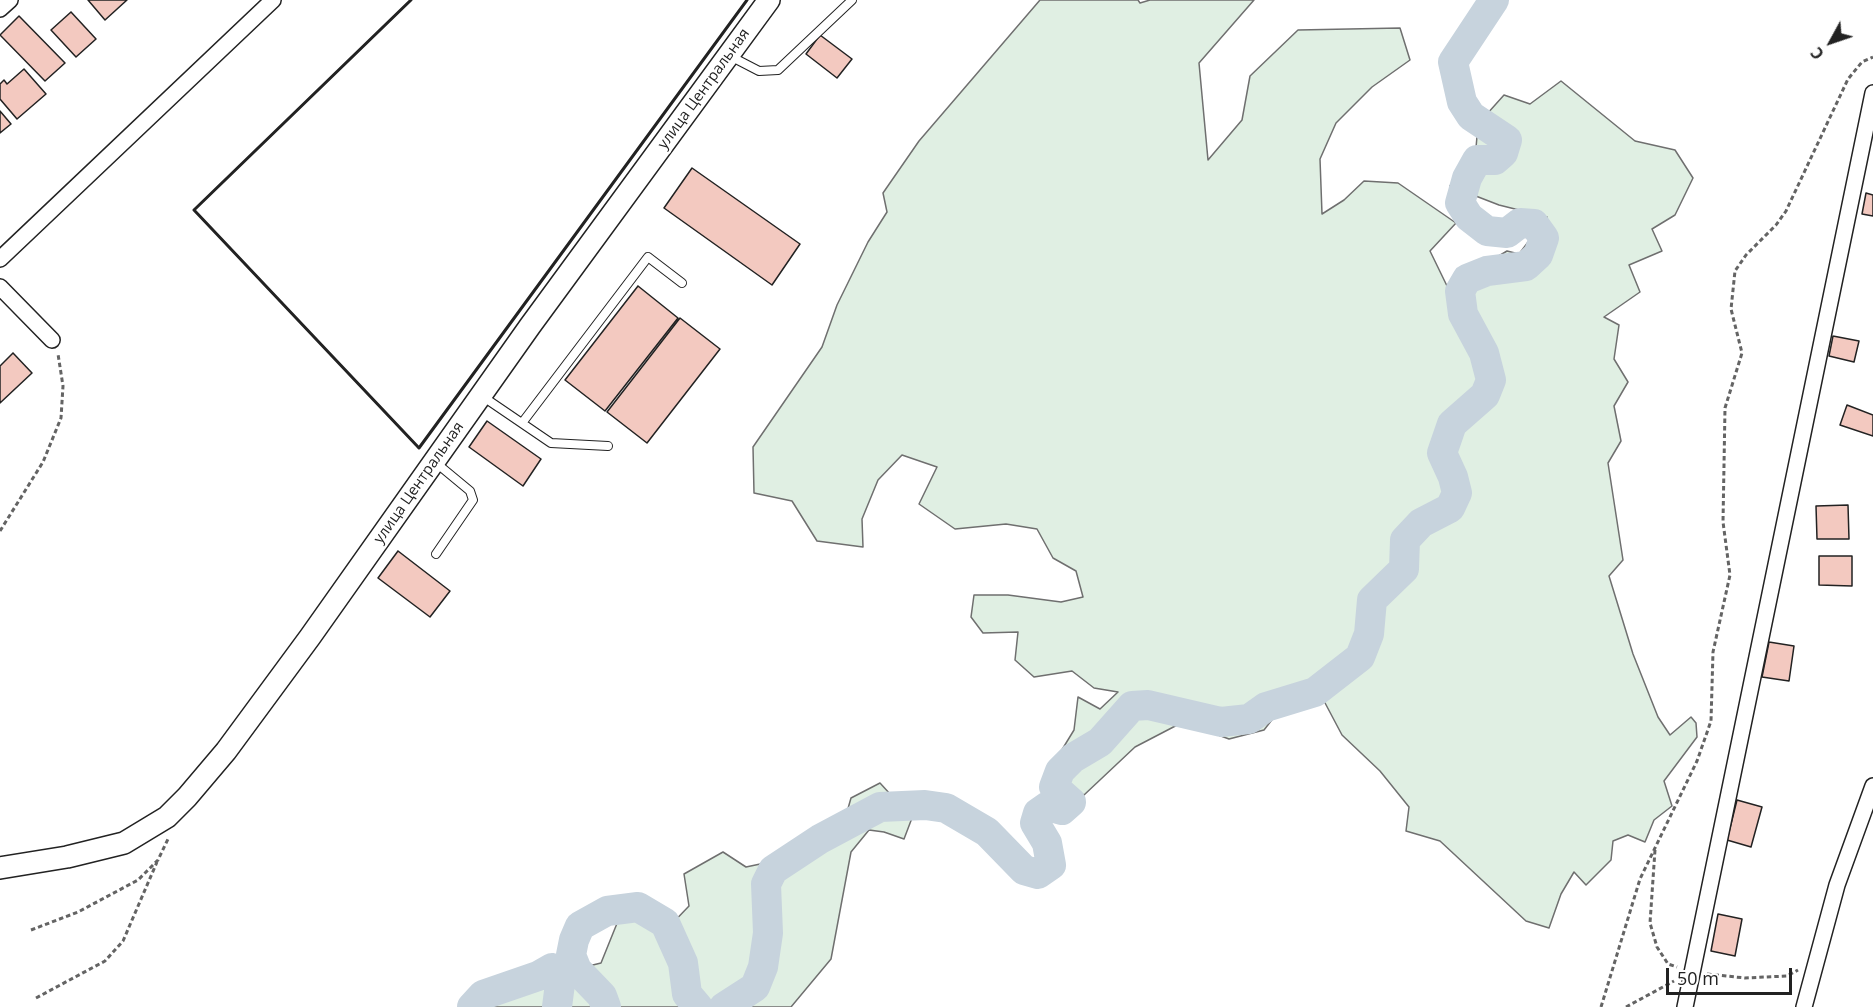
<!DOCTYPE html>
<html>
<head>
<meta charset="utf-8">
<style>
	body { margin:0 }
	#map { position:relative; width:1873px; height:1007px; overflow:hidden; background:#fff; font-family:"Open Sans",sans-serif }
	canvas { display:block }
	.north { position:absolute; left:1801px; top:12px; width:60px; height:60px; -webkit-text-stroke:4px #fff; paint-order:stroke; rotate:230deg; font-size:16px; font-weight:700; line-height:24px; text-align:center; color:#222 }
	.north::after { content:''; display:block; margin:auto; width:21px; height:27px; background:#222; clip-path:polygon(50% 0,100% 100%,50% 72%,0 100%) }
	.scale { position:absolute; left:1666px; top:968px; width:126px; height:27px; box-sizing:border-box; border:3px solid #222; border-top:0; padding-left:8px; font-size:18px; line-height:21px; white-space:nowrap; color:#222; -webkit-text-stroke:4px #fff; paint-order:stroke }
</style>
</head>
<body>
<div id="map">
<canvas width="1873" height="1007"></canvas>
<div class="north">С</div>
<div class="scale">50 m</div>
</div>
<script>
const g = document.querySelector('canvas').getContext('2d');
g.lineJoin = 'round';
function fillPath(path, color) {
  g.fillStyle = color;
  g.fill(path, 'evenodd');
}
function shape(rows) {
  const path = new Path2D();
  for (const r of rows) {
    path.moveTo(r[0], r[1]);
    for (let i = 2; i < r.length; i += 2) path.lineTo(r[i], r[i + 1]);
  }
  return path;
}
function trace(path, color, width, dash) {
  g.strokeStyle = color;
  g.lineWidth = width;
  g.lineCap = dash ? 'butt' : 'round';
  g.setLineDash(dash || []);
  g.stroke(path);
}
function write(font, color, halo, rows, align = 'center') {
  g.font = font + ' "Open Sans",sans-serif';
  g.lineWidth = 4.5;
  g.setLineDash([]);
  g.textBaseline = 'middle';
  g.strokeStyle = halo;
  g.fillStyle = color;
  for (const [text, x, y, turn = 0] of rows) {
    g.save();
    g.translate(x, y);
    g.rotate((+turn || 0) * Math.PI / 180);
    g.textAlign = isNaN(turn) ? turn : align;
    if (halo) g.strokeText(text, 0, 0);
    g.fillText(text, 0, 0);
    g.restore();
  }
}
const green = shape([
	[1040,0,1138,0,1140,3,1150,0,1254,0,1199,63,1208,160,1242,120,1250,76,1298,30,1400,28,1410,60,1372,87,1336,123,1320,159,1322,214,1344,200,1364,181,1398,183,1456,223,1430,251,1448,288,1464,303,1477,269,1507,251,1519,254,1547,217,1499,205,1450,186,1476,148,1478,124,1504,95,1530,104,1561,81,1635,141,1675,150,1693,178,1675,215,1652,229,1662,251,1629,265,1640,292,1604,317,1619,325,1614,359,1628,382,1614,406,1621,441,1608,463,1623,560,1609,576,1633,654,1658,717,1670,735,1691,717,1696,723,1697,737,1664,781,1672,806,1654,820,1645,842,1628,835,1613,841,1611,860,1586,885,1574,872,1561,894,1549,928,1526,921,1440,841,1406,831,1409,807,1380,771,1342,735,1324,701,1285,703,1264,730,1229,739,1183,722,1135,747,1084,795,1049,771,1074,730,1078,697,1100,709,1118,692,1094,688,1072,671,1034,677,1015,660,1018,632,983,633,971,617,974,595,1008,595,1061,602,1083,597,1076,571,1053,558,1037,529,1006,524,955,529,919,504,937,467,902,455,878,480,862,519,863,547,817,541,792,501,754,493,753,447,822,347,837,305,868,242,887,212,883,193,919,141,1040,0],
	[880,783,912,818,904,839,884,832,869,830,851,852,831,959,791,1007,488,1007,519,983,601,963,622,911,665,931,689,906,684,874,723,852,746,867,784,859,818,829,845,819,851,798,880,783]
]);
fillPath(green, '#e0efe3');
trace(green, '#6f6f6f', 1.5);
trace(shape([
	[472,1007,483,995,538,976,552,968,561,976,557,1007],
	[606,1007,602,996,577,970,571,955,574,940,580,926,607,911,638,907,665,923,683,963,687,994,698,1007],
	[724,1007,755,987,763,967,768,933,766,884,773,870,820,839,880,807,925,805,946,808,987,832,1024,870,1038,874,1051,865,1047,843,1035,823,1038,813,1048,806,1062,810,1071,802,1054,787,1060,771,1073,758,1100,742,1132,706,1148,705,1221,722,1249,719,1266,707,1315,692,1360,657,1369,634,1372,600,1404,569,1405,540,1421,523,1450,508,1457,493,1453,477,1442,453,1452,424,1485,395,1491,380,1484,353,1463,314,1460,291,1467,279,1487,271,1526,266,1538,255,1544,238,1534,224,1520,223,1507,233,1487,231,1469,217,1460,203,1467,178,1477,160,1495,160,1503,153,1507,140,1471,116,1462,102,1453,62,1494,0]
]), '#c7d3dd', 30);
const building = shape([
	[88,0,127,0,105,20,88,0],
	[71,12,96,39,76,57,51,30,71,12],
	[19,16,65,63,45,81,0,35,19,16],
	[820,35,852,59,837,78,806,54,820,35],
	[24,69,46,94,17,119,0,99,0,84,4,80,7,84,24,69],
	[0,111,11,124,0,133,0,111],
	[692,168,800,244,772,285,664,208,692,168],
	[1866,193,1873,195,1873,216,1862,214,1866,193],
	[638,286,678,318,605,411,565,380,638,286],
	[680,318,720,349,647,443,607,412,680,318],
	[1833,336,1859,341,1854,362,1829,356,1833,336],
	[13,353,32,373,0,403,0,366,13,353],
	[1847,405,1873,415,1873,436,1840,425,1847,405],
	[487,421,541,459,523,486,469,447,487,421],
	[1848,505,1849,539,1817,539,1816,506,1848,505],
	[398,551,450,591,430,617,378,578,398,551],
	[1819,556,1852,556,1852,586,1819,585,1819,556],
	[1769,642,1794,646,1789,681,1762,677,1769,642],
	[1737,800,1762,807,1751,847,1727,840,1737,800],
	[1718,914,1742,919,1735,956,1711,951,1718,914]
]);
fillPath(building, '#f3c9c0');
trace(building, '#222', 1.5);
const lane = shape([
	[730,56,759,71,778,70,852,0],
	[482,396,551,443,608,446],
	[522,423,648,257,682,283],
	[435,462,470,491,473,500,436,554]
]);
const street = shape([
	[0,9,10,0],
	[0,259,273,0],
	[0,287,52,340],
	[1685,1007,1873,93],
	[1804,1007,1837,885,1873,786]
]);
const secondary = shape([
	[0,868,67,857,124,843,167,817,187,797,226,751,310,637,530,326,769,0]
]);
trace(lane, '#222', 10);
trace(street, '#222', 18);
trace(secondary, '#222', 24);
trace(shape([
	[0,531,43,462,61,418,63,386,58,354],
	[1655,850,1650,923,1657,947,1668,964,1677,967],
	[31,930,78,912,138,880,158,860,168,839],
	[1707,974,1745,978,1787,976,1798,970],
	[36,998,105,961,123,941,157,862],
	[1601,1007,1640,879,1697,761,1711,721,1713,652,1730,575,1723,522,1725,408,1742,353,1731,309,1735,271,1746,255,1776,225,1786,211,1848,79,1862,62,1873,57],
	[1626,1007,1674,981]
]), '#646464', 3, [4.5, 3]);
trace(lane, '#fff', 8);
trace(street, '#fff', 15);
trace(secondary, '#fff', 21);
trace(shape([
	[411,0,194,210,419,448,747,0]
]), '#222', 3);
write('15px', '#222', '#fff', [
	["улица Центральная",704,89,-54],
	["улица Центральная",419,483,-55]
]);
</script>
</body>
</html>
